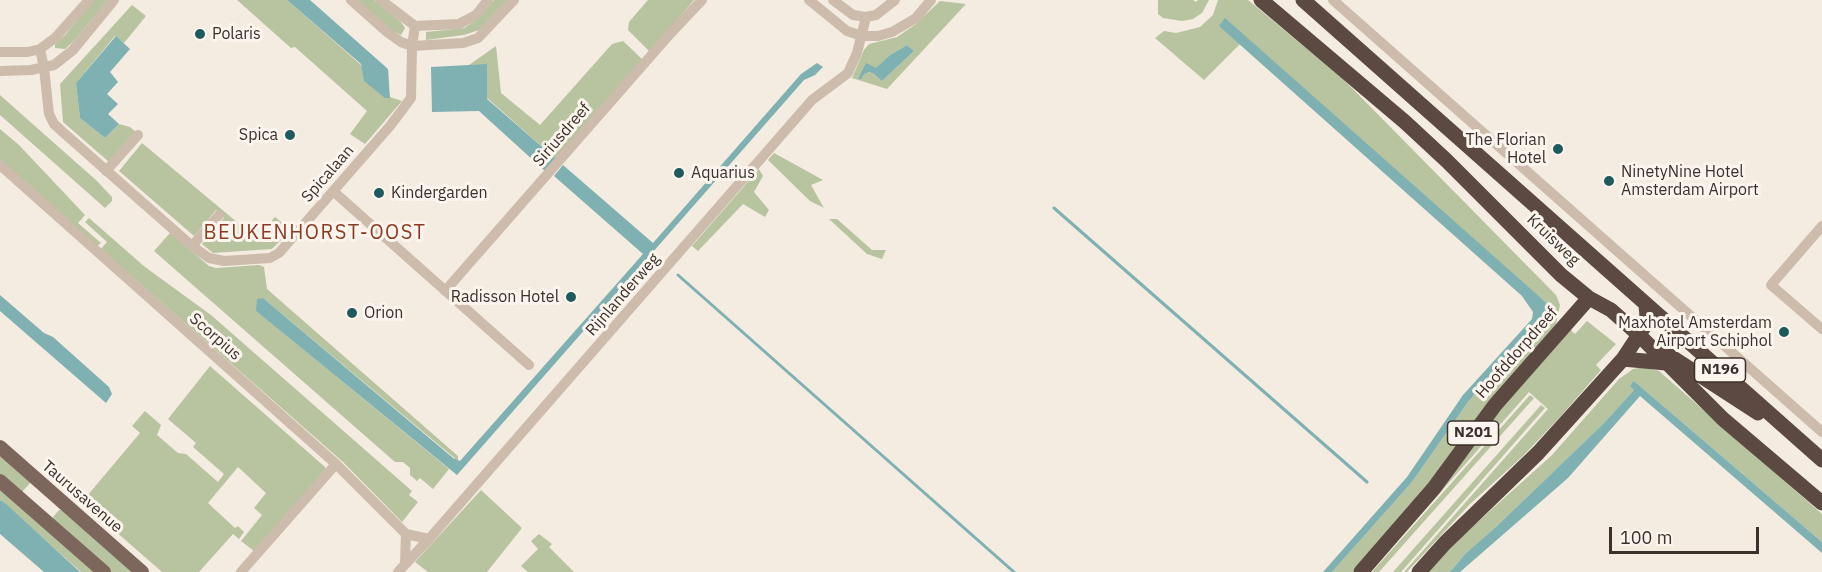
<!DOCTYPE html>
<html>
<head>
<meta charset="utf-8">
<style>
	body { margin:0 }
	#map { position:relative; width:1822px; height:572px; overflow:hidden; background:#f4ebe1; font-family:"IBM Plex Sans",sans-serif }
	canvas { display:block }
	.scale { position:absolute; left:1609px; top:527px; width:150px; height:27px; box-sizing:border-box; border:3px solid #3b302b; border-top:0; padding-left:8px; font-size:18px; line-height:21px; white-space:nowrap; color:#3b302b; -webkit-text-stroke:4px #fbf5ee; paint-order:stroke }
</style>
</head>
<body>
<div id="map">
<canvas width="1822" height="572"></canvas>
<div class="scale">100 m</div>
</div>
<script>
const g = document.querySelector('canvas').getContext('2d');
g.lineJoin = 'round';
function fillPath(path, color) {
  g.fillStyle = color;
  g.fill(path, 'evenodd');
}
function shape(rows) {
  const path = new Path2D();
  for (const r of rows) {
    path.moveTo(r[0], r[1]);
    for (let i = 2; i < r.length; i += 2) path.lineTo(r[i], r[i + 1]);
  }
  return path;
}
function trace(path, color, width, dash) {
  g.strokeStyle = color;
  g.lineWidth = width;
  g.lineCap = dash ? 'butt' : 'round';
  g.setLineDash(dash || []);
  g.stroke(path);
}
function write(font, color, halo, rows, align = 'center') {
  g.font = font + ' "IBM Plex Sans",sans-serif';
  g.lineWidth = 6;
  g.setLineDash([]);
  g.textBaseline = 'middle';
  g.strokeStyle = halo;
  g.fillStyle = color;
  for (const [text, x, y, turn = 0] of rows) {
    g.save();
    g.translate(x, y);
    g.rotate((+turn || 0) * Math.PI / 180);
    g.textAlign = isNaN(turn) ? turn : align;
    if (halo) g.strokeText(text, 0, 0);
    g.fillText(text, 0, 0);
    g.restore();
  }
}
fillPath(shape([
	[94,0,108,0,73,42,65,49,55,48,55,44,65,35],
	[237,0,287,0,361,65,363,72,390,97,402,101,365,144,350,134,367,111,295,47,291,48],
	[357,0,375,0,401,22,405,28,401,35,387,28],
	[494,0,508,0,479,30,464,35,426,40,426,32,464,28,478,19],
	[648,0,694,0,650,52,628,30,629,22],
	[1158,0,1193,0,1196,2,1198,0,1209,0,1202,13,1193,19,1182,21,1163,18,1158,14],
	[1218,0,1248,0,1342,78,1556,295,1560,305,1556,324,1542,342,1428,488,1353,572,1332,572,1412,482,1468,402,1551,307,1219,26,1240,44,1204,80,1155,38,1164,31,1176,33,1200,27,1213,15],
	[940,1,966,4,887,89,852,78,864,50,869,44,897,37,916,24],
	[907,45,914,51,882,81,874,74,868,72,864,74,871,67,876,69,890,55],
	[132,5,146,16,124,43,115,36,76,83,80,118,105,138,119,124,130,127,137,133,109,162,63,122,60,84],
	[623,41,643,60,556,159,487,98,469,65,496,46,501,93,540,125,612,44],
	[0,95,97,181,112,197,112,201,105,208,0,115],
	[0,129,19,145,85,215,78,223,101,243,97,246,0,161],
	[142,143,256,238,275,217,291,230,272,249,213,253,202,244,224,218,216,210,194,236,119,171],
	[774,153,823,180,811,185,824,208,810,201,768,160],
	[759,169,763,176,754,192,769,210,765,217,743,204,698,251,692,246],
	[89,218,145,267,211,315,412,491,409,495,418,502,402,522,343,462,101,249,107,242,85,222],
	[829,219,837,219,872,250,886,250,882,259,867,254],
	[170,233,209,266,216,268,259,265,264,267,267,289,458,456,458,461,263,298,256,311,260,314,449,469,433,489,420,478,417,481,410,475,410,468,403,462,395,462,154,251],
	[1587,321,1616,344,1596,365,1601,370,1560,417,1523,456,1470,504,1407,572,1404,572,1548,409,1529,392,1370,572,1495,412,1569,328,1575,334],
	[210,366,325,467,325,470,254,551,241,541,262,515,254,508,266,493,238,467,208,503,235,528,238,526,244,532,239,539,233,534,199,572,162,572,82,502,140,433,132,426,145,411,161,425,157,435,178,453,186,454,218,482,224,474,193,447,196,443,168,419],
	[1644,367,1659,371,1822,514,1822,542,1634,381,1634,390,1603,424,1497,526,1466,553,1450,572,1428,572,1451,546,1552,455,1619,379,1633,369],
	[1530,395,1534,398,1379,572,1372,572],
	[1541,405,1545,408,1401,572,1393,572],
	[0,453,32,481,21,493,0,475],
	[0,487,97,572,81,572,0,500],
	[481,490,522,528,487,572,428,572,415,562],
	[59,510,65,510,135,572,110,572,54,522,53,517],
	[539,534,552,544,549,547,574,572,528,572,521,566,538,549,531,541]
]), '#b8c4a0');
fillPath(shape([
	[287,0,310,0,388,69,390,98,385,98,364,81,361,64],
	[1225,18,1551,307,1468,402,1412,482,1332,572,1323,572,1407,477,1463,395,1532,319,1533,312,1522,296,1219,26],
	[116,36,130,49,110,72,118,82,107,94,118,104,108,114,119,124,105,138,80,118,76,83],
	[907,45,914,51,882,81,874,74,869,72,864,74,861,79,858,79,866,63,876,68,890,55],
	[817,63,823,67,815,75,804,80,457,475,256,311,257,299,263,298,453,458,460,461,643,254,554,176,563,165,653,243,801,74],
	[487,64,487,99,556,159,545,171,479,111,432,112,431,67],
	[0,295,44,333,53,337,109,387,112,394,106,403,0,311],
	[1634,381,1822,542,1822,553,1640,396,1568,478,1460,572,1450,572,1466,553,1497,526,1603,424,1634,390,1630,386],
	[0,500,6,504,80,572,44,572,0,534]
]), '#7fb0b2');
trace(shape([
	[1054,208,1367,482],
	[678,275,1014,572]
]), '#7fb0b2', 3);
trace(shape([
	[351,0,387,32,401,42,412,46,463,43,478,38,514,0],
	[381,0,415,26,459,24,476,15,488,0],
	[809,0,847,31,862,36,878,36,892,32,916,18,931,0],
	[833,0,853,15,866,17,876,15,895,0],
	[1333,0,1822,432],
	[40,49,44,68,49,114,54,124,65,134,192,246,209,258,224,261,270,258,279,253,390,126,411,98,412,46,415,26],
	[0,52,28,52,40,49,55,38,89,0],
	[0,71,31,70,54,65,73,50,114,0],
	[0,165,336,464,406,534,429,539],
	[106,171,138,135],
	[333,191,529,365],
	[1822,226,1771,285,1822,329],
	[192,246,219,215],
	[445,291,670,34,702,0],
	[405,564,406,534],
	[241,572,336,464],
	[398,572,429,539,812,100,848,73,857,53,866,17]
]), '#cdbbac', 10);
trace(shape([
	[0,447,142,572],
	[0,481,104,572]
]), '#7d675c', 14);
trace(shape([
	[1261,0,1405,122,1447,161,1561,275,1589,298,1611,310,1639,335,1723,419,1822,503],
	[1303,0,1822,460],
	[1667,354,1758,413],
	[1623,359,1666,363],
	[1361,572,1434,488,1495,405,1589,298],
	[1419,572,1445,543,1538,453,1623,359,1646,324,1647,317,1646,305]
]), '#5c4a42', 15);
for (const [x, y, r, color] of [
	[200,34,6,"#1f5a5e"],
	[290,135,6,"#1f5a5e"],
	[1558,149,6,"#1f5a5e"],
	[679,173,6,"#1f5a5e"],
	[1609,181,6,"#1f5a5e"],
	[379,193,6,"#1f5a5e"],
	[571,297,6,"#1f5a5e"],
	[352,313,6,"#1f5a5e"],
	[1784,332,6,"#1f5a5e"]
]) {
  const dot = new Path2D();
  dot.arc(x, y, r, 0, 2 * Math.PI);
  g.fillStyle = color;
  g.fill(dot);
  trace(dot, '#fbf5ee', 2);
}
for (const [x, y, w] of [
	[1720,370,51],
	[1473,433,51]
]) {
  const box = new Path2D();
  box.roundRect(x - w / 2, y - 12, w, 24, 4.5);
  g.fillStyle = '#fbf5ee';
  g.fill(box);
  trace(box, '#3b302b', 1.5);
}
write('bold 15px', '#3b302b', null, [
	["N196",1720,370],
	["N201",1473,433]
]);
write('16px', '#3b302b', '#fbf5ee', [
	["Polaris",212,34],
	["Spica",278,135,"right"],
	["The Florian",1546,140,"right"],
	["Hotel",1546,158,"right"],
	["NinetyNine Hotel",1621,172],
	["Amsterdam Airport",1621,190],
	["Aquarius",691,173],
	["Kindergarden",391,193],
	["Radisson Hotel",559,297,"right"],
	["Orion",364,313],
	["Maxhotel Amsterdam",1772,323,"right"],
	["Airport Schiphol",1772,341,"right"]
], 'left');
write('16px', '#3b302b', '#fbf5ee', [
	["Siriusdreef",562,135,-49],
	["Spicalaan",328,174,-49],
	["Kruisweg",1553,240,44],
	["Rijnlanderweg",623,295,-49],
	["Scorpius",215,337,41],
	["Hoofddorpdreef",1517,353,-49],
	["Taurusavenue",82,497,41]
]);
g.letterSpacing = '1.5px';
write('20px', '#8c3b22', '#fbf5ee', [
	["BEUKENHORST-OOST",315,233]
]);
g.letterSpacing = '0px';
</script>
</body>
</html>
